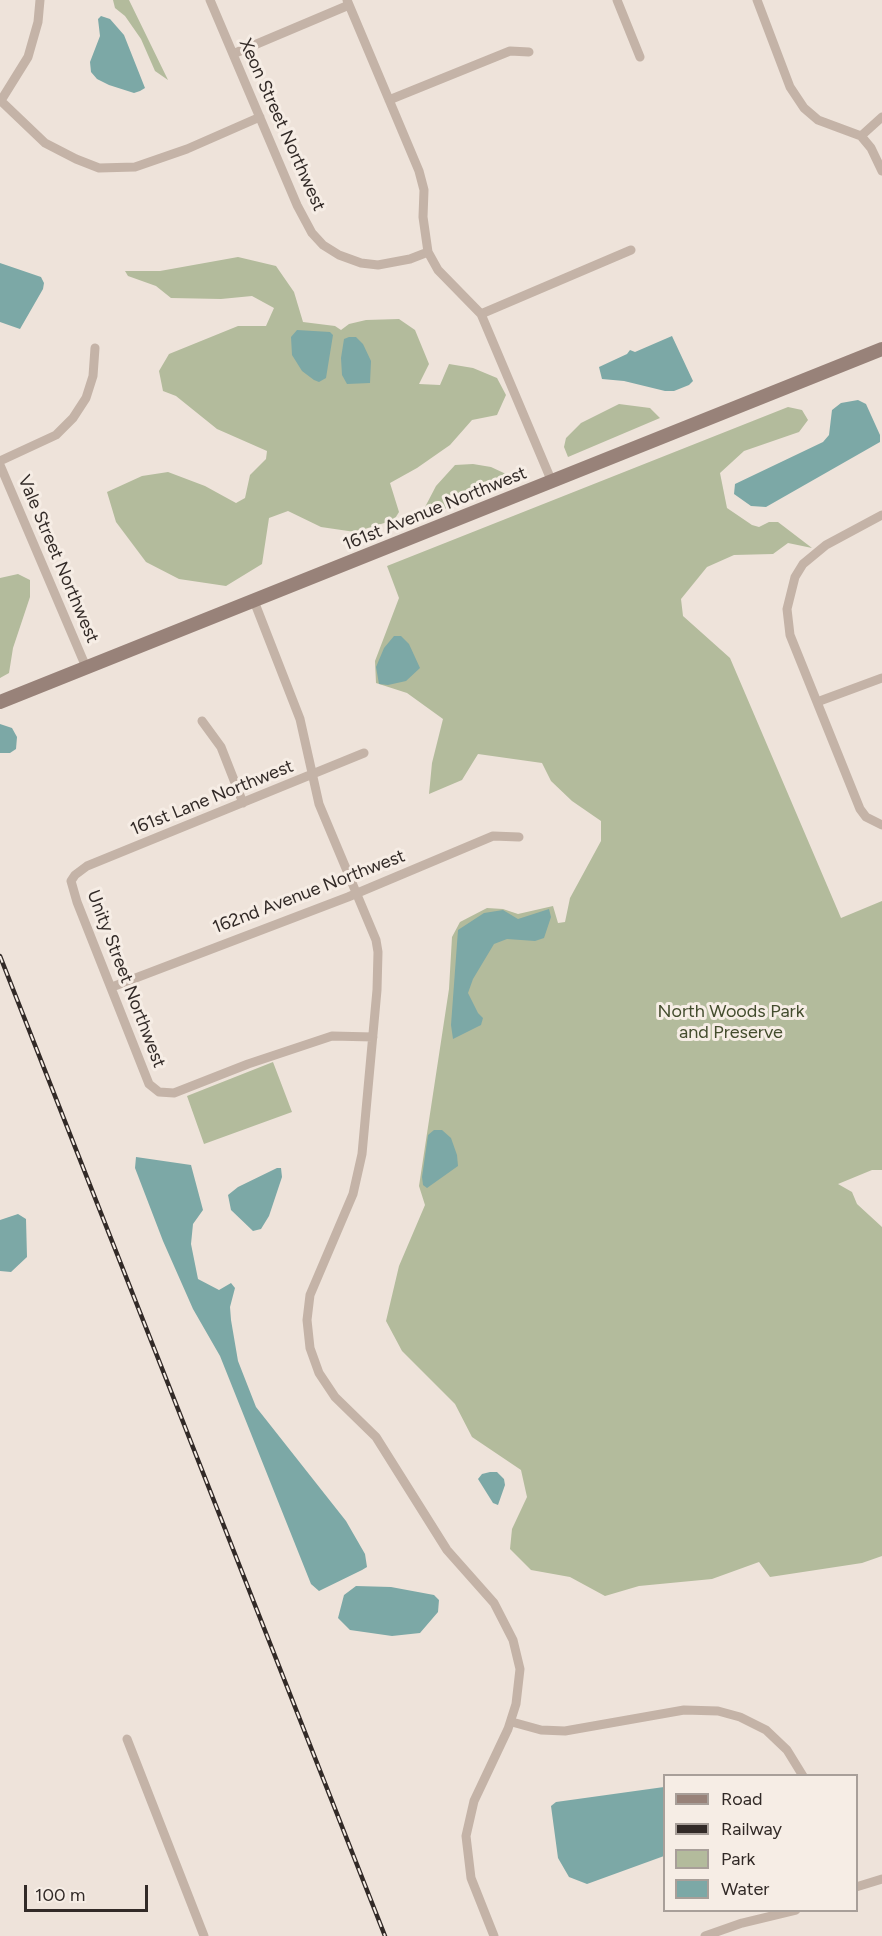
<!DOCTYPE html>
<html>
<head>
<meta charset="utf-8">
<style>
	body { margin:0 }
	#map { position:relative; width:882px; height:1936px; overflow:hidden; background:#eee3da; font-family:Figtree,sans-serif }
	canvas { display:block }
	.legend { position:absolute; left:663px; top:1774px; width:195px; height:138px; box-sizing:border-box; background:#f6ede5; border:2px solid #a89f99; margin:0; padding:8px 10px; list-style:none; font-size:18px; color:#322a27 }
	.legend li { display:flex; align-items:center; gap:12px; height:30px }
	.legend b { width:30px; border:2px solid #a89f99 }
	.scale { position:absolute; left:24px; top:1885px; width:124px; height:27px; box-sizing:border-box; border:3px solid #322a27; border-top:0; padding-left:8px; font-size:18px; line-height:21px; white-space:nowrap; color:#322a27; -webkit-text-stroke:4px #f6ede5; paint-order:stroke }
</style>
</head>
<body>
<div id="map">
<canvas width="882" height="1936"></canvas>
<ul class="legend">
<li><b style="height:8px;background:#988279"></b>Road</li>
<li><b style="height:8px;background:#322a27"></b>Railway</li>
<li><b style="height:16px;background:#b3bb9c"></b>Park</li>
<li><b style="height:16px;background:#7ca8a6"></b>Water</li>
</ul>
<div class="scale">100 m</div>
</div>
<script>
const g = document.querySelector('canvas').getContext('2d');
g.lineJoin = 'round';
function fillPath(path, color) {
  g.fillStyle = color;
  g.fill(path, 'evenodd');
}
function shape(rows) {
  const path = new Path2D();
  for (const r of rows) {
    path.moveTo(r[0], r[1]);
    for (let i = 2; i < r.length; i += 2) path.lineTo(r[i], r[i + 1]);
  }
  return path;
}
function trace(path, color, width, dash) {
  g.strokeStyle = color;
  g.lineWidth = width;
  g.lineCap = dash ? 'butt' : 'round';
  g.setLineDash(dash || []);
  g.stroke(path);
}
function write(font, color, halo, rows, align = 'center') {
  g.font = font + ' Figtree,sans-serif';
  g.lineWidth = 6;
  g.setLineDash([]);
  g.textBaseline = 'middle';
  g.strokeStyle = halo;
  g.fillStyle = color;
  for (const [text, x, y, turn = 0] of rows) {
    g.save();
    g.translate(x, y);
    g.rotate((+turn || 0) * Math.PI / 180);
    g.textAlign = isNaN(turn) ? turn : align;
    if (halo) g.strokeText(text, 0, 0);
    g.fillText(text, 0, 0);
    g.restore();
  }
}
fillPath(shape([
	[113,0,129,0,168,80,155,71,141,39,125,16,115,8],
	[238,257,276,266,294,292,303,322,335,326,341,330,349,324,366,320,399,319,415,330,429,364,419,384,440,385,449,364,473,368,497,378,506,395,497,415,472,420,450,445,417,468,390,483,399,512,394,520,355,532,321,527,288,511,269,518,262,564,226,586,179,579,146,562,116,522,107,492,142,476,168,472,205,486,236,503,245,498,250,475,266,459,267,451,217,429,176,396,163,391,159,371,169,354,238,326,266,326,274,308,252,296,221,299,171,298,156,286,128,276,125,271,160,271],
	[619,404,650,408,660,418,568,457,564,447,566,438,581,423],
	[788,407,802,410,808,420,799,432,744,451,720,473,727,508,752,525,759,527,769,522,778,522,812,548,788,543,773,554,734,555,707,567,681,599,683,616,730,658,841,918,882,901,882,1170,872,1170,838,1184,852,1192,857,1204,882,1227,882,1556,862,1563,770,1577,759,1562,712,1579,639,1586,605,1596,570,1577,531,1570,510,1549,512,1529,527,1497,521,1470,472,1437,455,1404,402,1351,386,1321,399,1266,425,1205,419,1186,449,989,452,937,460,922,487,908,503,909,518,914,553,906,558,923,565,922,570,898,601,841,601,821,572,801,551,781,542,763,478,754,462,780,429,794,432,763,443,719,407,693,376,683,375,661,399,598,387,566],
	[473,464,491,467,506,474,521,472,521,476,438,512,430,512,424,509,436,486,455,465],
	[18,574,30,580,30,597,13,648,9,673,0,678,0,578],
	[273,1062,292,1112,204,1144,187,1096]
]), '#b3bb9c');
fillPath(shape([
	[101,16,110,19,124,35,145,88,140,91,134,93,109,85,97,79,91,72,90,62,100,36,98,19],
	[0,263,41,277,44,283,43,289,20,329,0,322],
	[297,330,330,332,333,335,326,378,319,382,314,380,302,371,292,355,291,337],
	[672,336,693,381,689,385,674,391,665,391,624,381,602,379,599,367,627,354,630,350,635,352],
	[349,337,356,337,363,344,371,361,370,383,347,384,342,375,341,358,344,339],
	[858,400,866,404,880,435,880,442,766,507,751,506,734,494,735,484,823,442,829,435,832,410,841,403],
	[394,636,401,636,409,644,420,668,406,681,388,685,379,684,376,667,384,648],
	[0,724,12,728,17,737,16,749,10,753,0,753],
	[549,909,551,917,544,938,535,941,507,939,494,944,473,979,468,993,478,1013,483,1018,481,1025,453,1039,451,1025,458,930,484,913,503,910,518,919],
	[434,1130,442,1130,451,1138,457,1155,458,1166,427,1188,423,1185,422,1177,428,1135],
	[136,1157,191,1165,203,1210,193,1224,191,1244,198,1279,219,1290,231,1283,235,1288,230,1307,231,1320,238,1361,256,1407,346,1521,365,1554,367,1567,362,1570,319,1591,311,1584,220,1356,193,1309,163,1241,135,1168],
	[277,1168,281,1168,282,1177,269,1216,261,1229,253,1231,231,1210,228,1195,238,1187],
	[18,1214,26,1219,27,1257,11,1272,0,1271,0,1220],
	[490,1472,497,1472,504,1479,505,1485,498,1505,493,1503,478,1479,482,1474],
	[356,1586,391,1587,434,1595,439,1600,438,1612,420,1633,392,1636,350,1630,338,1618,344,1595],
	[664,1787,664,1856,587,1884,569,1877,558,1858,551,1806,556,1802]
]), '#7ca8a6');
trace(shape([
	[210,0,297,205,312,233,323,245,339,255,361,263,378,265,410,259,428,252,438,270,481,314,552,482],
	[347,0,419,171,424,190,423,217,428,252],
	[617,0,640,57],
	[757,0,790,87,804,108,818,120,861,136,871,148,882,171],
	[233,54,349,5],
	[389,100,510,51,529,52],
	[1,101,45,143,76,159,99,168,135,167,187,149,260,117],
	[0,102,28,57,38,22,40,0],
	[861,136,882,117],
	[481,314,631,250],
	[0,461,56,435,73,418,86,398,93,376,95,348],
	[0,465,86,667],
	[882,515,826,545,803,564,795,577,787,609,790,635,860,809,866,817,882,825],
	[254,601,300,719,319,804,376,940,378,952,377,990,362,1154,353,1194,310,1295,307,1320,310,1348,319,1373,335,1397,376,1437,447,1550,494,1603,513,1640,520,1669,516,1704,508,1729,474,1801,466,1836,471,1878,494,1936],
	[817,702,882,678],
	[202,721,221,747,243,803],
	[364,753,87,866,75,875,71,881,77,902,149,1084,159,1092,174,1093,248,1064,332,1036,373,1037],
	[112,987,348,897,493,836,519,837],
	[512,1722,541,1730,565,1731,684,1710,718,1711,740,1717,766,1730,787,1750,803,1776],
	[127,1739,204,1936],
	[856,1887,882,1879],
	[705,1936,742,1923,796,1910]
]), '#c4b3a7', 9);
trace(shape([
	[0,702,882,349]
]), '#988279', 14);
const rail = shape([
	[0,956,385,1936]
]);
trace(rail, '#322a27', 4.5);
trace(rail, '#f6ede5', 2, [7]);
write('18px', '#322a27', '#f6ede5', [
	["Xeon Street Northwest",282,125,66],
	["161st Avenue Northwest",435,509,-22],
	["Vale Street Northwest",58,559,67],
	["161st Lane Northwest",212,798,-22],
	["162nd Avenue Northwest",309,892,-21],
	["Unity Street Northwest",126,979,69]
]);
write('18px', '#444d2e', '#f6ede5', [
	["North Woods Park",731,1012],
	["and Preserve",731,1033]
]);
</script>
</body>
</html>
